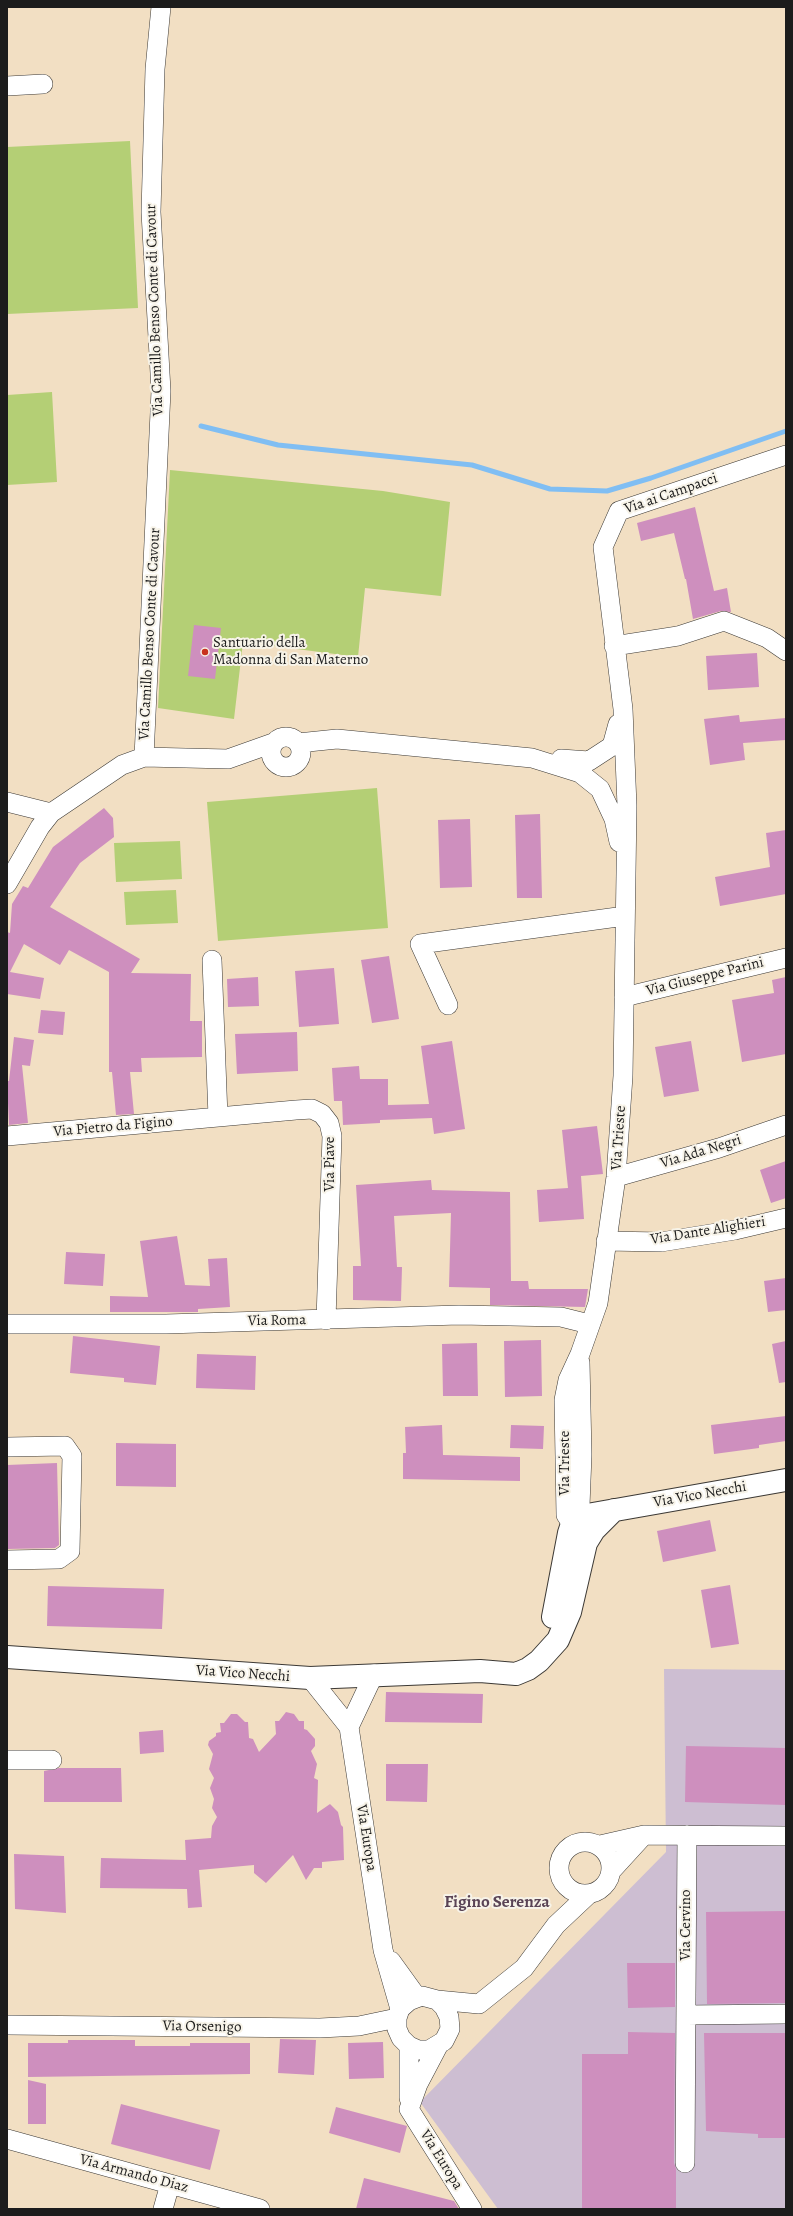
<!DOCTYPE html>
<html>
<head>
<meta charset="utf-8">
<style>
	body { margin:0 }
	#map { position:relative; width:793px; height:2216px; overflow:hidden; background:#f2dfc3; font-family:Alegreya,serif }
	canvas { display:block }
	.frame { position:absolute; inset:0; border:8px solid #1c1c1c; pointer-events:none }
</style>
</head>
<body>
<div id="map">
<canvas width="793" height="2216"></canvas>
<div class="frame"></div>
</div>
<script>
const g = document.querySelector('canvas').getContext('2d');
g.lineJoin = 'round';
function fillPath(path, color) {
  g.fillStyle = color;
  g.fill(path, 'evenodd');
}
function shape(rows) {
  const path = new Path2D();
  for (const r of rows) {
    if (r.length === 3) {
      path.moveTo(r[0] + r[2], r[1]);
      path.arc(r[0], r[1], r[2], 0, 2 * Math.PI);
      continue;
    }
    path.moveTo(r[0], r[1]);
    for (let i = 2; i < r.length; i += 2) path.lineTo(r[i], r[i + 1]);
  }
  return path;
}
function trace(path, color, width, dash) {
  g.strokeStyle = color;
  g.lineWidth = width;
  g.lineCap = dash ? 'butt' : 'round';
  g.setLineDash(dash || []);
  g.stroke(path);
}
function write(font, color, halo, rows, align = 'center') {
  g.font = font + ' Alegreya,serif';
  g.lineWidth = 4;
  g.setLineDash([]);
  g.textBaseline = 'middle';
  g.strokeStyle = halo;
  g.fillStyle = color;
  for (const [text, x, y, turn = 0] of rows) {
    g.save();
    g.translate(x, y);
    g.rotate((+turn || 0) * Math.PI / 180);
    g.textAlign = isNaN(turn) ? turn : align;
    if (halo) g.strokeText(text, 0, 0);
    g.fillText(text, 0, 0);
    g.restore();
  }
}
fillPath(shape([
	[664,1669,786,1670,786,2209,498,2209,420,2102,666,1852]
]), '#cdbed2');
fillPath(shape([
	[130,141,138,308,7,314,7,147],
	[52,392,57,482,7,485,7,395],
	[170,470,383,491,450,502,441,596,365,588,358,657,243,642,234,719,158,708],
	[377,788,388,928,218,941,207,802],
	[180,841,182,879,116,882,114,843],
	[176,890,178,923,126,925,124,892]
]), '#b4cf75');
trace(shape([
	[201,426,278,445,472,465,550,489,607,491,651,478,786,431]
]), '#80bef3', 5);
fillPath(shape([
	[695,507,714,591,727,588,731,612,721,611,693,619,686,579,685,579,674,533,641,541,637,523],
	[194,625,221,628,215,679,188,676],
	[757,653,759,687,708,690,706,656],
	[739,715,740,722,786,718,786,740,743,743,745,760,710,765,704,719],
	[104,808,113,818,114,837,80,863,50,907,140,959,131,973,191,974,190,1021,202,1021,202,1057,141,1058,142,1072,130,1072,134,1114,116,1115,112,1072,109,1072,109,972,69,950,60,965,24,944,10,972,44,978,40,999,7,994,7,932,10,933,12,904,23,886,28,888,53,847],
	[540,814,542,898,517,898,515,815],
	[470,819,472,887,440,888,438,820],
	[786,830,786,894,720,906,715,877,770,867,766,833],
	[389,956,399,1019,372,1023,361,960],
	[334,968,339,1024,299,1027,295,971],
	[258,977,259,1006,228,1007,227,979],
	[786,977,786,1054,742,1062,732,1000,774,993,772,980],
	[41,1010,65,1012,63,1035,38,1033],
	[297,1032,298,1071,237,1074,235,1034],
	[14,1037,34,1040,30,1066,22,1065,28,1123,9,1125,7,1081,9,1081],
	[452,1041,465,1129,434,1134,432,1118,380,1120,380,1123,343,1125,342,1101,334,1101,332,1068,359,1066,360,1079,388,1079,388,1105,429,1104,421,1046],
	[691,1041,699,1091,664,1097,655,1047],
	[597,1126,603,1174,581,1176,584,1219,539,1222,537,1190,568,1188,562,1130],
	[786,1161,786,1198,771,1203,760,1170],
	[431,1180,432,1190,510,1192,511,1281,528,1281,529,1289,588,1289,585,1307,490,1305,490,1288,449,1287,451,1213,394,1216,397,1267,402,1267,401,1301,353,1300,353,1266,361,1266,356,1185],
	[177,1236,185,1285,210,1286,208,1259,227,1258,230,1307,198,1309,198,1312,110,1312,110,1296,148,1297,140,1241],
	[66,1252,105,1254,103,1286,64,1284],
	[786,1278,786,1310,768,1312,764,1281],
	[73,1336,160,1346,156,1385,124,1382,124,1378,70,1373],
	[541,1340,542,1396,505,1397,504,1341],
	[786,1341,786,1382,779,1383,772,1344],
	[477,1343,478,1396,443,1396,442,1344],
	[197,1354,256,1356,255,1390,196,1388],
	[786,1416,786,1441,759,1445,759,1448,714,1454,711,1425],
	[442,1425,443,1455,520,1457,520,1481,403,1479,403,1453,406,1453,405,1427],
	[511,1425,544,1426,543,1449,510,1448],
	[116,1443,176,1444,176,1487,116,1486],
	[57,1463,59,1545,55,1548,7,1549,7,1465],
	[710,1520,716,1551,663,1562,657,1531],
	[730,1585,739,1644,711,1648,701,1590],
	[48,1586,164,1589,162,1629,47,1626],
	[386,1692,483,1694,482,1723,385,1722],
	[286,1712,294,1714,299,1721,304,1721,304,1729,307,1730,315,1739,315,1746,311,1751,317,1764,314,1778,318,1780,317,1813,330,1804,338,1812,341,1825,343,1827,344,1860,322,1862,322,1868,314,1868,306,1880,293,1855,266,1883,254,1873,254,1865,199,1870,202,1907,188,1908,187,1889,100,1888,101,1858,186,1860,185,1840,211,1838,212,1826,217,1817,212,1808,214,1799,210,1788,214,1778,209,1769,213,1754,208,1745,209,1741,216,1736,216,1733,221,1732,220,1723,224,1723,231,1714,237,1714,245,1722,248,1722,249,1738,253,1739,259,1752,276,1734,275,1721,279,1721],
	[163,1730,164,1752,140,1754,139,1732],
	[686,1746,786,1748,786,1805,685,1802],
	[386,1764,428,1764,427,1802,386,1801],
	[59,1768,121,1768,122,1802,44,1802,44,1771],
	[14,1854,64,1856,66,1913,15,1909],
	[786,1911,786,2003,707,2004,706,1912],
	[627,1963,675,1963,675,2007,628,2008],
	[628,2032,675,2033,674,2163,676,2169,676,2209,582,2209,582,2054,628,2054],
	[704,2033,786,2033,786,2138,758,2138,758,2134,706,2131],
	[280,2039,316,2040,314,2075,278,2073],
	[68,2040,135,2040,135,2046,190,2046,190,2043,250,2043,250,2074,28,2077,28,2043,68,2043],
	[383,2042,384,2078,349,2079,348,2043],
	[28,2080,46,2084,46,2124,28,2124],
	[121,2104,220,2130,210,2170,111,2144],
	[336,2107,407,2126,400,2153,329,2133],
	[364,2178,454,2201,459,2209,356,2209]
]), '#ce8fbe');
const street = shape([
	[7,86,43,84],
	[614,646,678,636,724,621,767,638,786,651],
	[286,752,15],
	[298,743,337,739,532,758,580,773,600,789,614,819,619,842],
	[144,757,161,391,151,212,155,69,161,7],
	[561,759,589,761,612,746,618,724],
	[7,802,51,813],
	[7,884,40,827,51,813,122,765,144,757,228,759,273,743],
	[212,960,218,1117],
	[624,997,786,958],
	[448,1005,420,944,625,916],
	[7,1136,296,1110,312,1109,322,1114,329,1123,332,1136,326,1320],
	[616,1177,719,1148,786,1125],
	[606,1241,661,1242,735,1230,786,1218],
	[7,1324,166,1324,459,1315,561,1317,581,1322,588,1327],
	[7,1447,65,1446,72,1456,70,1551,59,1559,7,1560],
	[587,1525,572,1524,566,1515,564,1400,568,1380,580,1354,598,1303,616,1177,623,1076,627,806,623,709,603,547,619,511,786,455],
	[579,1531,582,1455,580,1362],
	[310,1678,349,1727,383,1950,400,2009],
	[349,1727,374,1674],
	[7,1760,52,1760],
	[585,1868,26],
	[600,1845,644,1835,786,1836],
	[612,1870,644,1835],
	[391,1961,417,1997],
	[437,2000,444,2007,449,2017,450,2029,444,2041,429,2050,418,2050,409,2046,401,2038,397,2029,397,2018,400,2009,409,2001,422,1996,437,2000,479,2004,524,1968,556,1925,589,1894],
	[686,2015,786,2014],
	[7,2025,320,2028,359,2026,397,2018],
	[409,2046,409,2098],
	[438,2046,418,2084,409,2109,472,2209],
	[7,2139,260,2209],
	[685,2163,687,1835],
	[163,2209,170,2184]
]);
const secondary = shape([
	[553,1617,569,1533,572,1524,579,1518,587,1515,786,1480],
	[7,1657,310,1678,480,1671,516,1674,528,1669,539,1661,558,1640,570,1612,586,1543,594,1530,614,1510]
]);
trace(street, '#3c3935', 20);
trace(secondary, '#3c3935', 24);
trace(street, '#fff', 19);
trace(secondary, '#fff', 22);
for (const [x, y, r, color] of [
	[205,652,4,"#c8321e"]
]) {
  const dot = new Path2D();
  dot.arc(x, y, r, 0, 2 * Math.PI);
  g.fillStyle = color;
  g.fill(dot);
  trace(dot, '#f7f3e8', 1.5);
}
write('15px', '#1c1c1c', '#f7f3e8', [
	["Via Camillo Benso Conte di Cavour",155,310,-92],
	["Via ai Campacci",671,494,-19],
	["Via Camillo Benso Conte di Cavour",150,634,-87],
	["Via Giuseppe Parini",705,977,-14],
	["Via Pietro da Figino",113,1127,-5],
	["Via Trieste",619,1138,-86],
	["Via Ada Negri",701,1152,-17],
	["Via Piave",330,1164,-90],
	["Via Dante Alighieri",708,1231,-9],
	["Via Roma",277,1321,-1],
	["Via Trieste",565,1463,-90],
	["Via Vico Necchi",700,1495,-10],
	["Via Vico Necchi",243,1674,4],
	["Via Europa",366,1838,81],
	["Via Cervino",686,1925,-90],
	["Via Orsenigo",202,2027,1],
	["Via Europa",441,2160,58],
	["Via Armando Diaz",134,2174,15]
]);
write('15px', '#1c1c1c', '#f7f3e8', [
	["Santuario della",213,643],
	["Madonna di San Materno",213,660]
], 'left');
write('bold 17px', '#5a4455', '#f7f3e8', [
	["Figino Serenza",497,1903]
]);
</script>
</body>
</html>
